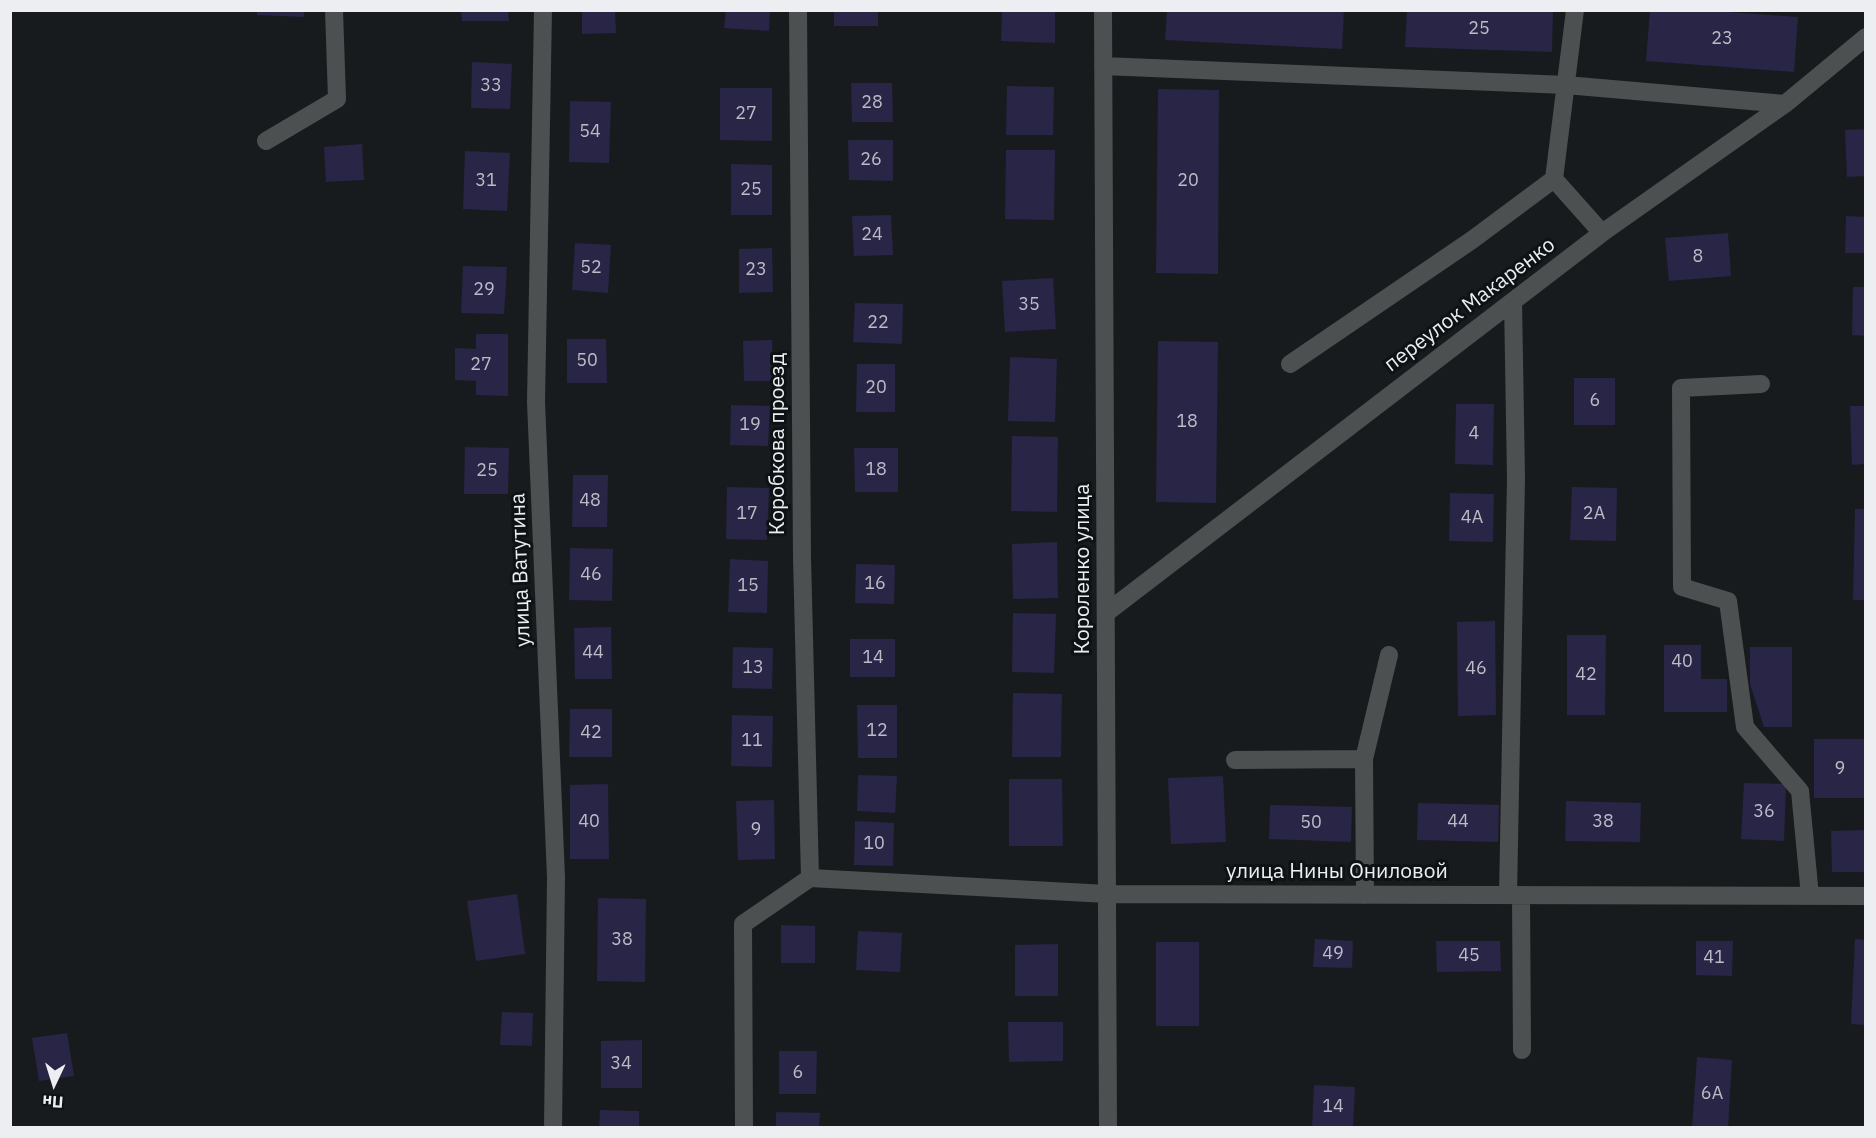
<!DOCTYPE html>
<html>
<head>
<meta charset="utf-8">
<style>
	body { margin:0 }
	#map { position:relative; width:1876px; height:1138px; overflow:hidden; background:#181b1e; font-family:"IBM Plex Sans",sans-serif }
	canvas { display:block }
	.frame { position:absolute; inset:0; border:12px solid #eceef1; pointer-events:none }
	.north { position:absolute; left:24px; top:1054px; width:60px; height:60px; -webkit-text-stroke:4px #0f1215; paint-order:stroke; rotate:184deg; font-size:16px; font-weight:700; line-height:24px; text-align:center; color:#eceef1 }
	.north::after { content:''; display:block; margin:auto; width:21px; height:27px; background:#eceef1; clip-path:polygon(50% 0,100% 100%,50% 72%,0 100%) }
</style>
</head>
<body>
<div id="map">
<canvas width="1876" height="1138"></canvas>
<div class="frame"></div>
<div class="north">Пн</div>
</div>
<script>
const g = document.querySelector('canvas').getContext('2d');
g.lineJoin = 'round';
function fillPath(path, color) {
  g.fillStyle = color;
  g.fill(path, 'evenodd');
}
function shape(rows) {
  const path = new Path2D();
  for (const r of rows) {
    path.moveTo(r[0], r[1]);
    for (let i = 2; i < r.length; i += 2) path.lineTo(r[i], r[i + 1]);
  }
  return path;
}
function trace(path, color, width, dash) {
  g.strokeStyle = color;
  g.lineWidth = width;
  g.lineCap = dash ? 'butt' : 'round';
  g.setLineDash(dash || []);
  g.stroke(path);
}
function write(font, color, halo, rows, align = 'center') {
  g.font = font + ' "IBM Plex Sans",sans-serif';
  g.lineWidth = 6;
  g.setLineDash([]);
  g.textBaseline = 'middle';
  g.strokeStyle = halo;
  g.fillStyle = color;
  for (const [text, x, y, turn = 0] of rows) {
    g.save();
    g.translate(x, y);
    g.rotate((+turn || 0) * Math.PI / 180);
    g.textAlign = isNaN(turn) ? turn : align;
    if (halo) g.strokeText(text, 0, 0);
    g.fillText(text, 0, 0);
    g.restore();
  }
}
fillPath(shape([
	[257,10,304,10,304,17,257,15],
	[461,10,508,10,509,21,462,21],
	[582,10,615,10,616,33,582,34],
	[726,10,770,10,769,31,724,28],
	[834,10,878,10,878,26,834,26],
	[1002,10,1055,10,1055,43,1001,41],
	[1167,10,1344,10,1342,49,1165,40],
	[1407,10,1553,10,1552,52,1405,47],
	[1650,10,1699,10,1798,17,1794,72,1646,61],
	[472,62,512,64,510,109,471,108],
	[851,83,892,83,893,122,852,122],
	[1007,86,1054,87,1053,135,1006,135],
	[720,88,772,88,772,141,720,140],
	[1158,89,1219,90,1218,274,1156,273],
	[570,101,611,102,609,163,569,162],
	[1866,129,1866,176,1847,177,1845,130],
	[848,140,893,140,893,181,849,180],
	[362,144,364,180,326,182,324,147],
	[1006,150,1055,150,1054,220,1005,219],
	[465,151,510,153,507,211,463,209],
	[731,164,772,165,772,215,731,215],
	[891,215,893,255,854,256,852,216],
	[1846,216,1866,217,1866,253,1845,253],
	[1728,233,1731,276,1669,281,1665,238],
	[575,243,611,245,608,293,572,290],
	[772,248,773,292,739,293,739,249],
	[463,266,507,267,504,314,461,313],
	[1053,278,1056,329,1005,332,1002,281],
	[1853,287,1866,287,1866,336,1852,335],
	[855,303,903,304,902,344,853,342],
	[476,334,508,334,508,396,476,395,476,381,455,380,455,348,476,349],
	[567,339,606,339,607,383,567,383],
	[772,340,773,381,744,381,743,341],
	[1158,341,1218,342,1216,503,1156,502],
	[1010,357,1057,359,1055,422,1008,421],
	[857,364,895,364,895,412,856,412],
	[1574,378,1615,378,1615,425,1574,425],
	[1456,404,1494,404,1493,465,1455,464],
	[731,405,770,406,768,446,730,445],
	[1850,406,1866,406,1866,464,1852,465],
	[1012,436,1058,437,1057,512,1011,511],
	[465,447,509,448,508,494,464,494],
	[854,448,898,448,898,492,855,492],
	[573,475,608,475,607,527,572,527],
	[727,487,769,488,767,540,726,539],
	[1572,487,1617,488,1616,541,1570,540],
	[1450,493,1494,494,1493,542,1449,541],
	[1855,509,1866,509,1866,600,1853,600],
	[1057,542,1058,598,1013,599,1012,544],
	[570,548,613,549,612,601,569,600],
	[730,559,768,561,767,613,728,612],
	[856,564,895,565,894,604,855,603],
	[1013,613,1056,614,1054,673,1012,672],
	[1495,621,1496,715,1458,716,1457,622],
	[611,627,612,679,575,679,574,628],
	[1567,635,1606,635,1605,715,1567,715],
	[850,639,895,639,895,677,850,677],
	[1664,645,1701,645,1701,679,1727,679,1727,712,1664,712],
	[733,647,773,648,772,689,732,688],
	[1750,647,1792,647,1792,727,1764,727,1750,684],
	[1013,693,1062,694,1061,757,1012,757],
	[857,705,897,705,897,758,858,758],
	[570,709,612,709,612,757,569,757],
	[732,715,773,716,772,767,731,766],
	[1814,739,1866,739,1866,798,1814,798],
	[858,775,897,776,895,813,857,811],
	[1223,776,1226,842,1171,844,1168,778],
	[1009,779,1062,779,1063,846,1009,846],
	[1744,783,1786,784,1784,841,1741,839],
	[608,784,609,859,570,859,570,785],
	[774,800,775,859,738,860,736,801],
	[1566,801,1641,803,1640,842,1565,841],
	[1418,803,1499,805,1498,842,1417,840],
	[1270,805,1352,807,1351,842,1269,839],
	[855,821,894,823,893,866,854,865],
	[1866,830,1866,872,1832,872,1831,831],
	[517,894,525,954,476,961,467,901],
	[598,898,646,899,645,982,597,981],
	[781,925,815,926,815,963,781,963],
	[858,931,902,933,900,972,856,970],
	[1315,939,1353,941,1352,968,1313,967],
	[1855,939,1866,940,1866,1025,1851,1024],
	[1436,941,1500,941,1501,971,1437,972],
	[1696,941,1733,941,1732,976,1696,975],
	[1156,942,1199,942,1199,1026,1156,1026],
	[1058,944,1058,996,1015,996,1015,945],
	[502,1012,533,1013,532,1046,500,1045],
	[1008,1022,1063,1022,1063,1061,1009,1062],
	[67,1033,74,1076,39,1081,32,1038],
	[642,1040,642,1088,601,1088,601,1041],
	[779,1051,817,1051,816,1094,779,1094],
	[1697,1057,1732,1060,1728,1128,1692,1128],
	[1314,1085,1355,1087,1353,1128,1312,1128],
	[600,1110,639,1111,639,1128,599,1128],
	[776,1112,820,1113,819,1128,776,1128]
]), '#282547');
trace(shape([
	[543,10,536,402,556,877,553,1128],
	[798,10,802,557,810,878],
	[1103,10,1108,1128],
	[1575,10,1554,179,1602,233],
	[1103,66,1566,85,1785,104],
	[266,141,337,99,334,10],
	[1290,364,1472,240,1554,179],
	[1761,384,1681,388,1682,587,1728,601,1745,727,1800,791,1810,896],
	[1106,613,1602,233,1785,104,1866,37],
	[1235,760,1364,759],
	[810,878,1107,894,1866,896],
	[1365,895,1364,759,1389,655],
	[1508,895,1516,478,1513,301],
	[1521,895,1522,1050],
	[744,1128,743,924,810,878]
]), '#4d5050', 18);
write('18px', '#bbbcc6', null, [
	["25",1479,29],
	["23",1722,39],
	["33",491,86],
	["28",872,103],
	["27",746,114],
	["54",590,132],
	["26",871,160],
	["31",486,181],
	["20",1188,181],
	["25",751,190],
	["24",872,235],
	["8",1698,257],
	["52",591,268],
	["23",756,270],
	["29",484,290],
	["35",1029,305],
	["22",878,323],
	["50",587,361],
	["27",481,365],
	["20",876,388],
	["6",1595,401],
	["18",1187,422],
	["19",750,425],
	["4",1474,434],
	["18",876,470],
	["25",487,471],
	["48",590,501],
	["17",747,514],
	["2А",1594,514],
	["4А",1472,518],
	["46",591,575],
	["16",875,584],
	["15",748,586],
	["44",593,653],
	["14",873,658],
	["40",1682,662],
	["13",753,668],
	["46",1476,669],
	["42",1586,675],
	["12",877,731],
	["42",591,733],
	["11",752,741],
	["9",1840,769],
	["36",1764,812],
	["40",589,822],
	["44",1458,822],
	["38",1603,822],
	["50",1311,823],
	["9",756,830],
	["10",874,844],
	["38",622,940],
	["49",1333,954],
	["45",1469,956],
	["41",1714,958],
	["34",621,1064],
	["6",798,1073],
	["6А",1712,1094],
	["14",1333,1107]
]);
write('21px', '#eceef1', '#0f1215', [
	["переулок Макаренко",1470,305,-37],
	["Коробкова проезд",778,444,-90],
	["Короленко улица",1083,569,-90],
	["улица Ватутина",521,570,-92],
	["улица Нины Ониловой",1337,872]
]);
</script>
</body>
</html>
